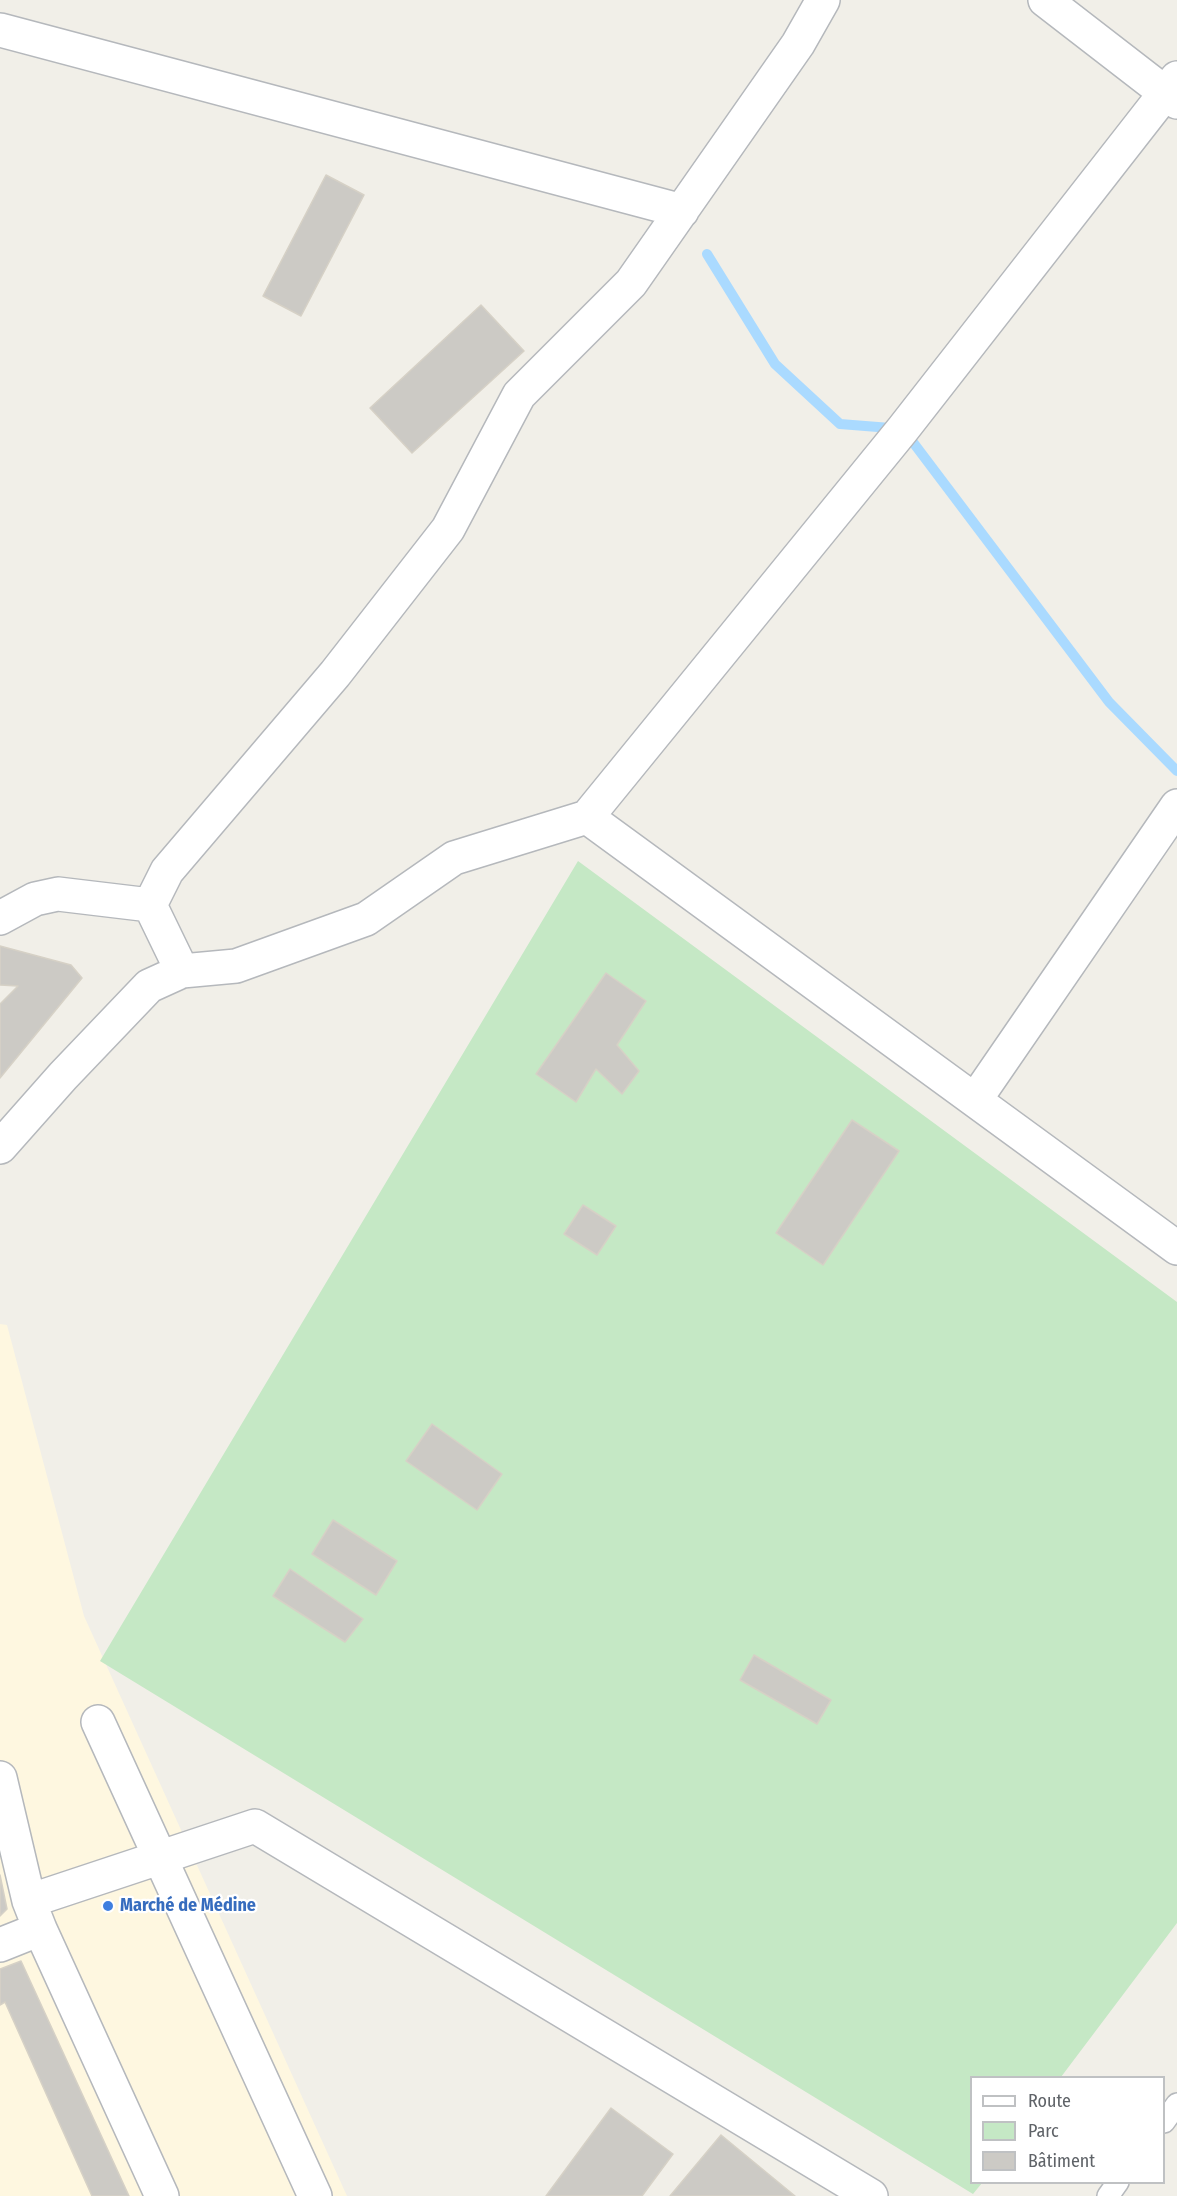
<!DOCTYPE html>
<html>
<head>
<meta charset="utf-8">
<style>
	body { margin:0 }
	#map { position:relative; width:1177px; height:2196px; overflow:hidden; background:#f1efe8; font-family:"Fira Sans Condensed",sans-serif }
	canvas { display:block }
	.legend { position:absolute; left:970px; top:2076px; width:195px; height:108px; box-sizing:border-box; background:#fff; border:2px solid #bfc1c3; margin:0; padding:8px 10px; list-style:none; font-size:18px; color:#5f6368 }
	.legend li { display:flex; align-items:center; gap:12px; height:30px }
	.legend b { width:30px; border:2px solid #bfc1c3 }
</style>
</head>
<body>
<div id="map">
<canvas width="1177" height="2196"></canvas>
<ul class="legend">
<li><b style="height:8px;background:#fff"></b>Route</li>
<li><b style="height:16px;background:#c5e8c5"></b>Parc</li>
<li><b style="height:16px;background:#cccac5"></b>Bâtiment</li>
</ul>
</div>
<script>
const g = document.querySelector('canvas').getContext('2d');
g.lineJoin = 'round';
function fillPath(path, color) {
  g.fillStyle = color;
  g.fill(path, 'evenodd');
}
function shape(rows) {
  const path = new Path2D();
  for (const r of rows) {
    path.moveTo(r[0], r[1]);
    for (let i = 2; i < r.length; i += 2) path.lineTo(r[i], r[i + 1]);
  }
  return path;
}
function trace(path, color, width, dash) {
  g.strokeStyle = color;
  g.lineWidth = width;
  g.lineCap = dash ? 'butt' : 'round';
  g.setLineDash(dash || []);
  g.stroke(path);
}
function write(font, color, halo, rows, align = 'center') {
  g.font = font + ' "Fira Sans Condensed",sans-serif';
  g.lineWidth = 4.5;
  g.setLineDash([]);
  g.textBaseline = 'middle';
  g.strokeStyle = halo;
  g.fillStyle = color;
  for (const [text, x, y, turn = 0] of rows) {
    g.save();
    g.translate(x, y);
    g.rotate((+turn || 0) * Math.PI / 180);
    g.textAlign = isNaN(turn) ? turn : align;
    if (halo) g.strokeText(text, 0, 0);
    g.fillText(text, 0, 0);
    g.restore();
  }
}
fillPath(shape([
	[0,1324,7,1325,84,1616,347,2196,0,2196]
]), '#fef7e0');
fillPath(shape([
	[578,861,1177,1302,1177,1923,1061,2077,972,2078,972,2182,982,2183,973,2194,100,1661]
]), '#c5e8c5');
trace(shape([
	[707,254,775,364,840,424,903,429,1109,702,1177,771]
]), '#aadaff', 10);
const building = shape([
	[326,175,364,195,301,316,263,296,326,175],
	[481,305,524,351,412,453,370,408,481,305],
	[0,946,71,965,82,978,0,1078,0,1004,18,986,0,985,0,946],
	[606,973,646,1001,617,1045,639,1071,622,1094,596,1069,576,1102,536,1074,606,973],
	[852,1120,899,1151,823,1265,776,1233,852,1120],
	[583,1205,616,1226,597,1255,564,1234,583,1205],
	[432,1424,502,1474,477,1510,406,1461,432,1424],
	[333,1520,397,1561,376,1595,312,1554,333,1520],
	[290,1569,363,1619,345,1642,273,1596,290,1569],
	[754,1655,831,1700,817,1724,740,1680,754,1655],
	[0,1875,7,1909,0,1916,0,1875],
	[21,1961,129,2196,92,2196,5,2002,0,2005,0,1969,21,1961],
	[611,2108,673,2154,642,2196,546,2196,611,2108],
	[721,2135,795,2196,670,2196,721,2135]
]);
fillPath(building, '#cccac5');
trace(building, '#d6d1c6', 1.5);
const lane = shape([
	[1164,2122,1177,2104],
	[1108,2196,1118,2182]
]);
const street = shape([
	[1045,0,1177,102],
	[0,30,682,211],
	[587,817,1177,1248],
	[0,918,35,899,58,894,150,905],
	[182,971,150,905,167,871,335,674,448,529,519,395,631,283,798,44,823,0],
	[975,1100,1177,806],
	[0,1147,63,1076,149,986,182,971,236,966,366,919,454,858,587,817,903,429,1177,78],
	[98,1722,315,2196],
	[0,1778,29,1901,40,1929,162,2196],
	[29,1901,255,1826,871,2196],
	[0,1945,40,1929]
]);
trace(lane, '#b5b8bc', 24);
trace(street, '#b5b8bc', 36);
trace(lane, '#fff', 21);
trace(street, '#fff', 33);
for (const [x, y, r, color] of [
	[108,1906,6,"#3f7fe0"]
]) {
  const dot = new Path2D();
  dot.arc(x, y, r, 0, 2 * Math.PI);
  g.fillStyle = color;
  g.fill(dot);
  trace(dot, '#fff', 2);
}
write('bold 18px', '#366cbe', '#fff', [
	["Marché de Médine",120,1906]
], 'left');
</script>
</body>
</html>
